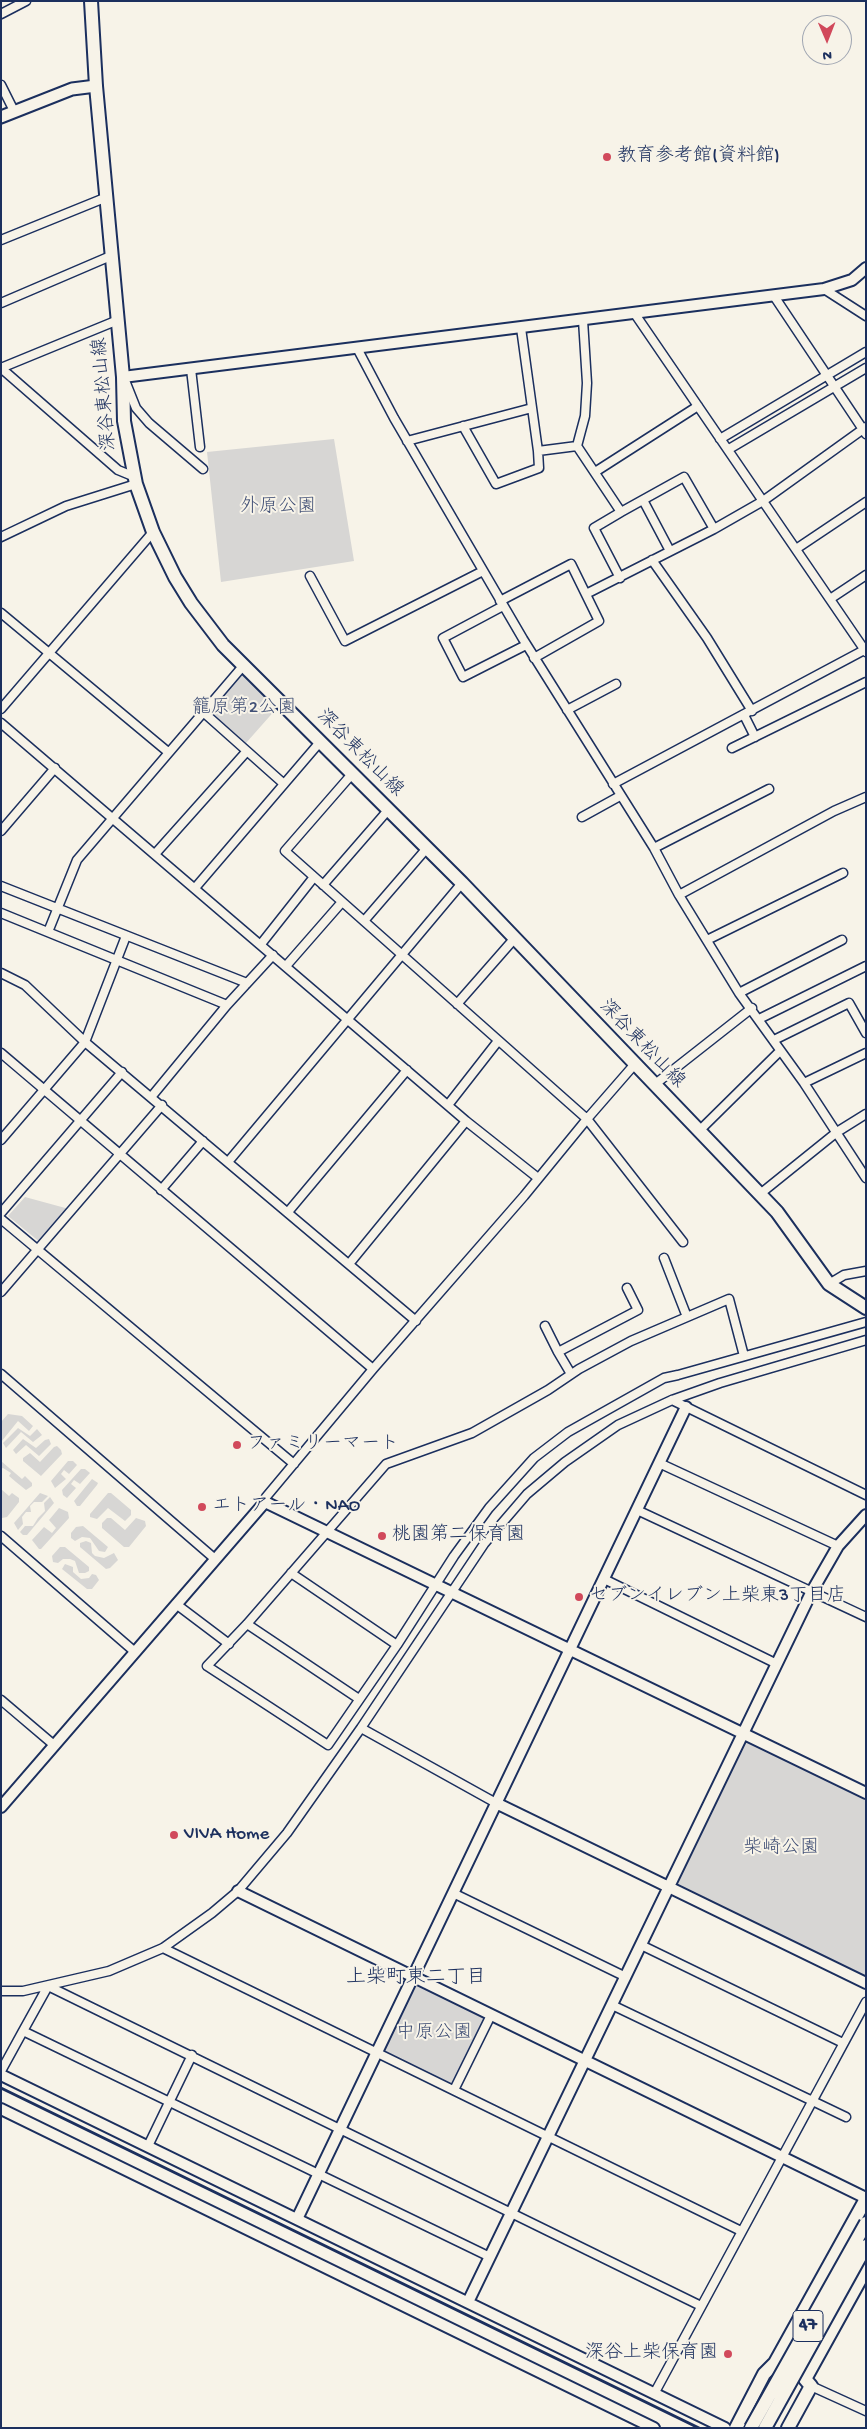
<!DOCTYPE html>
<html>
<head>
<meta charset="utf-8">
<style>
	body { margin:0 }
	#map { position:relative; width:867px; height:2429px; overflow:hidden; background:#f7f3e8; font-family:"Gochi Hand",sans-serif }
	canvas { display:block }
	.frame { position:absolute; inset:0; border:2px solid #1b2f5e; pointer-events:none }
	.north { position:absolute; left:802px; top:15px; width:50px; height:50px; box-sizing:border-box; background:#f7f3e8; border:1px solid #9fa5b1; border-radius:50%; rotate:179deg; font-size:14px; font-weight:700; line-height:20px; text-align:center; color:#1b2f5e }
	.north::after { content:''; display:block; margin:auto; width:18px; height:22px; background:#d1495b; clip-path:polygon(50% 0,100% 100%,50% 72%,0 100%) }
</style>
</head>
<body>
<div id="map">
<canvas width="867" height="2429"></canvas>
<div class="frame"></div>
<div class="north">N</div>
</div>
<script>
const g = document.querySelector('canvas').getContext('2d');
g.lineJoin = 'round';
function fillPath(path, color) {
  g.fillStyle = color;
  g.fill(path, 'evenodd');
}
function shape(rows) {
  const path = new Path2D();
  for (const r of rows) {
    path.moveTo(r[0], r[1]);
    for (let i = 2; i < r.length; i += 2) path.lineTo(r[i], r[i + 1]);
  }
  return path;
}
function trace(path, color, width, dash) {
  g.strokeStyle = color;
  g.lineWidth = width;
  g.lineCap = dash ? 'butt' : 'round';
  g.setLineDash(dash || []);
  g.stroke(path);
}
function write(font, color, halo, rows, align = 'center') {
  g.font = font + ' "Gochi Hand","Klee One",sans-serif';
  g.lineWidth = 4;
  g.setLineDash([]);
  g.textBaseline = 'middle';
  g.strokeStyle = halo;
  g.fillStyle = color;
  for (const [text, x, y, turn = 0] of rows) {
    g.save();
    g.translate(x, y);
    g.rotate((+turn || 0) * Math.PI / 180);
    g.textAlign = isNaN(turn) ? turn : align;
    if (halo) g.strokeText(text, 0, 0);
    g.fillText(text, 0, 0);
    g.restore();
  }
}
fillPath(shape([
	[334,439,354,561,221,582,207,452],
	[244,673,277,708,246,743,209,711],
	[25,1197,69,1209,41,1243,8,1216],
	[8,1414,22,1416,33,1426,29,1431,18,1421,1,1442,1,1422],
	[18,1428,30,1436,37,1429,42,1435,33,1442,21,1432,6,1448,3,1443],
	[23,1439,36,1448,45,1440,49,1439,51,1444,39,1456,26,1445,16,1454,13,1450],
	[57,1446,61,1450,62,1454,41,1476,23,1461,23,1458,30,1453,40,1462,54,1447],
	[1,1461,22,1479,25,1476,32,1483,32,1486,26,1490,16,1482,9,1476,11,1473,3,1468,1,1469],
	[68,1461,73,1461,77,1465,69,1474,64,1470,61,1474,66,1479,55,1488,51,1481],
	[81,1469,85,1469,90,1473,80,1484,74,1480,71,1484,76,1488,67,1498,63,1495,62,1490],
	[92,1479,98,1483,97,1485,80,1506,77,1506,74,1501],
	[1,1489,9,1496,12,1493,19,1498,19,1502,7,1517,2,1518],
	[40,1493,48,1496,42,1502,34,1502,30,1506,31,1512,26,1512,22,1517,23,1524,18,1530,14,1523],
	[108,1493,111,1493,131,1510,131,1515,125,1521,108,1508,97,1519,90,1517,90,1514],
	[50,1497,54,1503,27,1535,23,1535,20,1532,25,1526,33,1526,38,1518,45,1511,44,1503],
	[59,1508,68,1512,69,1518,41,1549,39,1549,32,1540,44,1527,52,1533,56,1528,49,1520],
	[107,1518,111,1518,125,1530,136,1518,145,1521,146,1526,129,1547,124,1547,102,1528,102,1523],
	[83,1526,108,1547,105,1552,99,1551,90,1538,82,1537,75,1541,71,1538,71,1533,76,1527],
	[86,1541,91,1543,92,1553,95,1556,104,1558,114,1553,118,1560,110,1568,106,1569,80,1547,80,1543],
	[60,1547,65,1547,89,1567,89,1571,85,1573,79,1573,75,1561,70,1559,63,1559,58,1563,53,1562,52,1556],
	[65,1564,73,1567,73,1572,81,1579,89,1578,92,1574,96,1575,99,1580,92,1589,87,1589,62,1569],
	[743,1735,866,1794,866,1983,669,1888],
	[416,1981,487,2017,453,2087,379,2051]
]), '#d7d6d4');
const minor = shape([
	[1,14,26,1],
	[1,85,14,111],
	[1,240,107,197],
	[824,289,866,316],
	[774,296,866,434],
	[1,303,113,255],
	[635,314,866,652],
	[583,320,587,383,585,416,577,446,621,512,594,528,620,578],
	[521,328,538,451,577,446],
	[357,348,394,418,523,639,654,848,679,895,739,993,804,1083,866,1178],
	[1,368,118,470,135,477],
	[1,368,118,320],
	[191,369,200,447],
	[126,383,136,408,149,423,203,469],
	[463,426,496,484,539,468,538,451],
	[720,439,866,352],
	[407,441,532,408],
	[729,449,866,368],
	[595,472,698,406],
	[643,500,670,551],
	[621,512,684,477,714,529],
	[1,537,66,506,136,484],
	[796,549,866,502],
	[652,560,707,638,752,711],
	[310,576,345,641,483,571],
	[586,594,714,529,763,501,866,427],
	[830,599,866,575],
	[500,601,571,564,599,621,534,658],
	[503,606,443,638,463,677,526,645],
	[1,613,168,752],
	[1,709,153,532],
	[567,710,616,684],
	[202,711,284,784],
	[744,715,755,737],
	[1,723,466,1121,538,1178],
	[732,748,866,682],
	[352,774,285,851,587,1119,683,1242],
	[613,784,866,649],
	[582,817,620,796],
	[1,831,55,768],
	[654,848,769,789],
	[155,854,247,751],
	[323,885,389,809],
	[1,886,247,983],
	[195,888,320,742],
	[679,895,834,811,866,797],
	[1,913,227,1005],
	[364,921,427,848],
	[48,932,77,860,243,666],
	[707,940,843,873],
	[261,944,314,877],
	[286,966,342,902],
	[1,973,25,985,85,1042,416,1321],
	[739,993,842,940],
	[457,1004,514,939],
	[759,1019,866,966],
	[774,1040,849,1003,866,1033],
	[1,1053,373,1369],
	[804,1083,866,1053],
	[654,1085,752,1008],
	[152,1096,227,1005,273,955],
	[448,1105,498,1041],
	[699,1131,780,1051],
	[1,1140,85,1042,126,936],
	[228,1162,462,883],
	[161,1190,203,1141],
	[760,1194,837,1132,866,1114],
	[288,1212,407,1070],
	[1,1213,122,1072],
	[1,1219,294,1464],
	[664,1258,687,1317],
	[349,1264,466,1121],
	[829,1284,844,1275,866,1271],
	[1,1292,162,1105],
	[545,1326,558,1352,638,1310,627,1288],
	[558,1352,571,1374],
	[744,1356,729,1299,631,1341,579,1369,548,1390,472,1433,386,1464,247,1624,207,1666,328,1745,397,1645,454,1556,489,1508,534,1458,568,1432,664,1378,678,1375,866,1322],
	[1,1374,215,1559],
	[672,1400,866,1495],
	[659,1463,838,1546],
	[265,1502,266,1497,373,1369,524,1196,587,1119,634,1065],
	[637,1510,866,1617],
	[1,1536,135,1652],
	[291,1573,397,1645],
	[604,1579,777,1664],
	[176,1604,229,1644],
	[247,1624,359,1699],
	[1,1700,54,1745],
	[361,1728,496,1803],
	[453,1893,626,1977],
	[641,1945,843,2043],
	[163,1948,741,2231],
	[48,1986,701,2306],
	[48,1986,23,2031,490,2257],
	[1,1991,23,1991,109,1971,163,1948,212,1913,238,1891,287,1833,361,1728,484,1544,527,1494,565,1462,618,1425,672,1400,720,1383,866,1340],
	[612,2005,846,2117],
	[1,2071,23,2031],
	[454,2090,491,2015],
	[148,2146,192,2055],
	[811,2386,866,2411],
	[654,2394,866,2002]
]);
const tertiary = shape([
	[123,377,824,289,852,280,866,268],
	[496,1803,866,1983],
	[1,1807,265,1502,866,1793],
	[238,1891,866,2198],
	[1,2075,725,2428],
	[1,2109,654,2428],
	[297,2219,686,1407],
	[468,2302,811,1593,838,1546,866,1515]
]);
const secondary = shape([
	[1,117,72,89,96,86]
]);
const primary = shape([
	[91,1,96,86,123,377,124,421,136,484,153,532,175,577,191,603,223,645,462,883,777,1212,829,1284,866,1308],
	[736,2428,764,2374,775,2363,866,2199],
	[788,2428,811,2386,805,2379,866,2269]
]);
trace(minor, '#1b2f5e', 11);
trace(tertiary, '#1b2f5e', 14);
trace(secondary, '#1b2f5e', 15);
trace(primary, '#1b2f5e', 16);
trace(minor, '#f7f3e8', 8);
trace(tertiary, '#f7f3e8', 10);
trace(secondary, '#f7f3e8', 11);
trace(primary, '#f7f3e8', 12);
trace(shape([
	[1,2088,699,2428]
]), '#1b2f5e', 3);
const primaryBridge = shape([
	[751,2428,866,2223],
	[765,2428,866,2246]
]);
trace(primaryBridge, '#1b2f5e', 16, []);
trace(primaryBridge, '#f7f3e8', 12);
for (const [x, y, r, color] of [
	[607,157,5,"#d1495b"],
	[237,1445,5,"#d1495b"],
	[202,1507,5,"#d1495b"],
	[382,1536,5,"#d1495b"],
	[579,1597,5,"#d1495b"],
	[174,1835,5,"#d1495b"],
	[728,2354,5,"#d1495b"]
]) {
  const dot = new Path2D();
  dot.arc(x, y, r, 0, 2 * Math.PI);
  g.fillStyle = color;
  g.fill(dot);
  trace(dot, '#f7f3e8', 2);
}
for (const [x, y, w] of [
	[808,2326,30]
]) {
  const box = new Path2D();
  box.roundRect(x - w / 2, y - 15.5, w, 31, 4);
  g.fillStyle = '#f7f3e8';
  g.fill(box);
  trace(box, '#1b2f5e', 1);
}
write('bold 18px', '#1b2f5e', null, [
	["47",808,2326]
]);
write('19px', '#1b2f5e', '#f7f3e8', [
	["教育参考館(資料館)",617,157],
	["ファミリーマート",247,1445],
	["エトアール・NAO",212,1507],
	["桃園第二保育園",392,1536],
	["セブンイレブン上柴東3丁目店",589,1597],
	["VIVA Home",184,1835],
	["深谷上柴保育園",718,2354,"right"]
], 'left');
write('19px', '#1b2f5e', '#f7f3e8', [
	["深谷東松山線",106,394,-95],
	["深谷東松山線",359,754,45],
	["深谷東松山線",641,1045,46]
]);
write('19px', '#415076', '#f7f3e8', [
	["外原公園",278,508],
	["籠原第2公園",244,709],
	["柴崎公園",781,1849],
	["中原公園",434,2034]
]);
write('20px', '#1b2f5e', '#f7f3e8', [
	["上柴町東二丁目",416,1979]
]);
</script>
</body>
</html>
